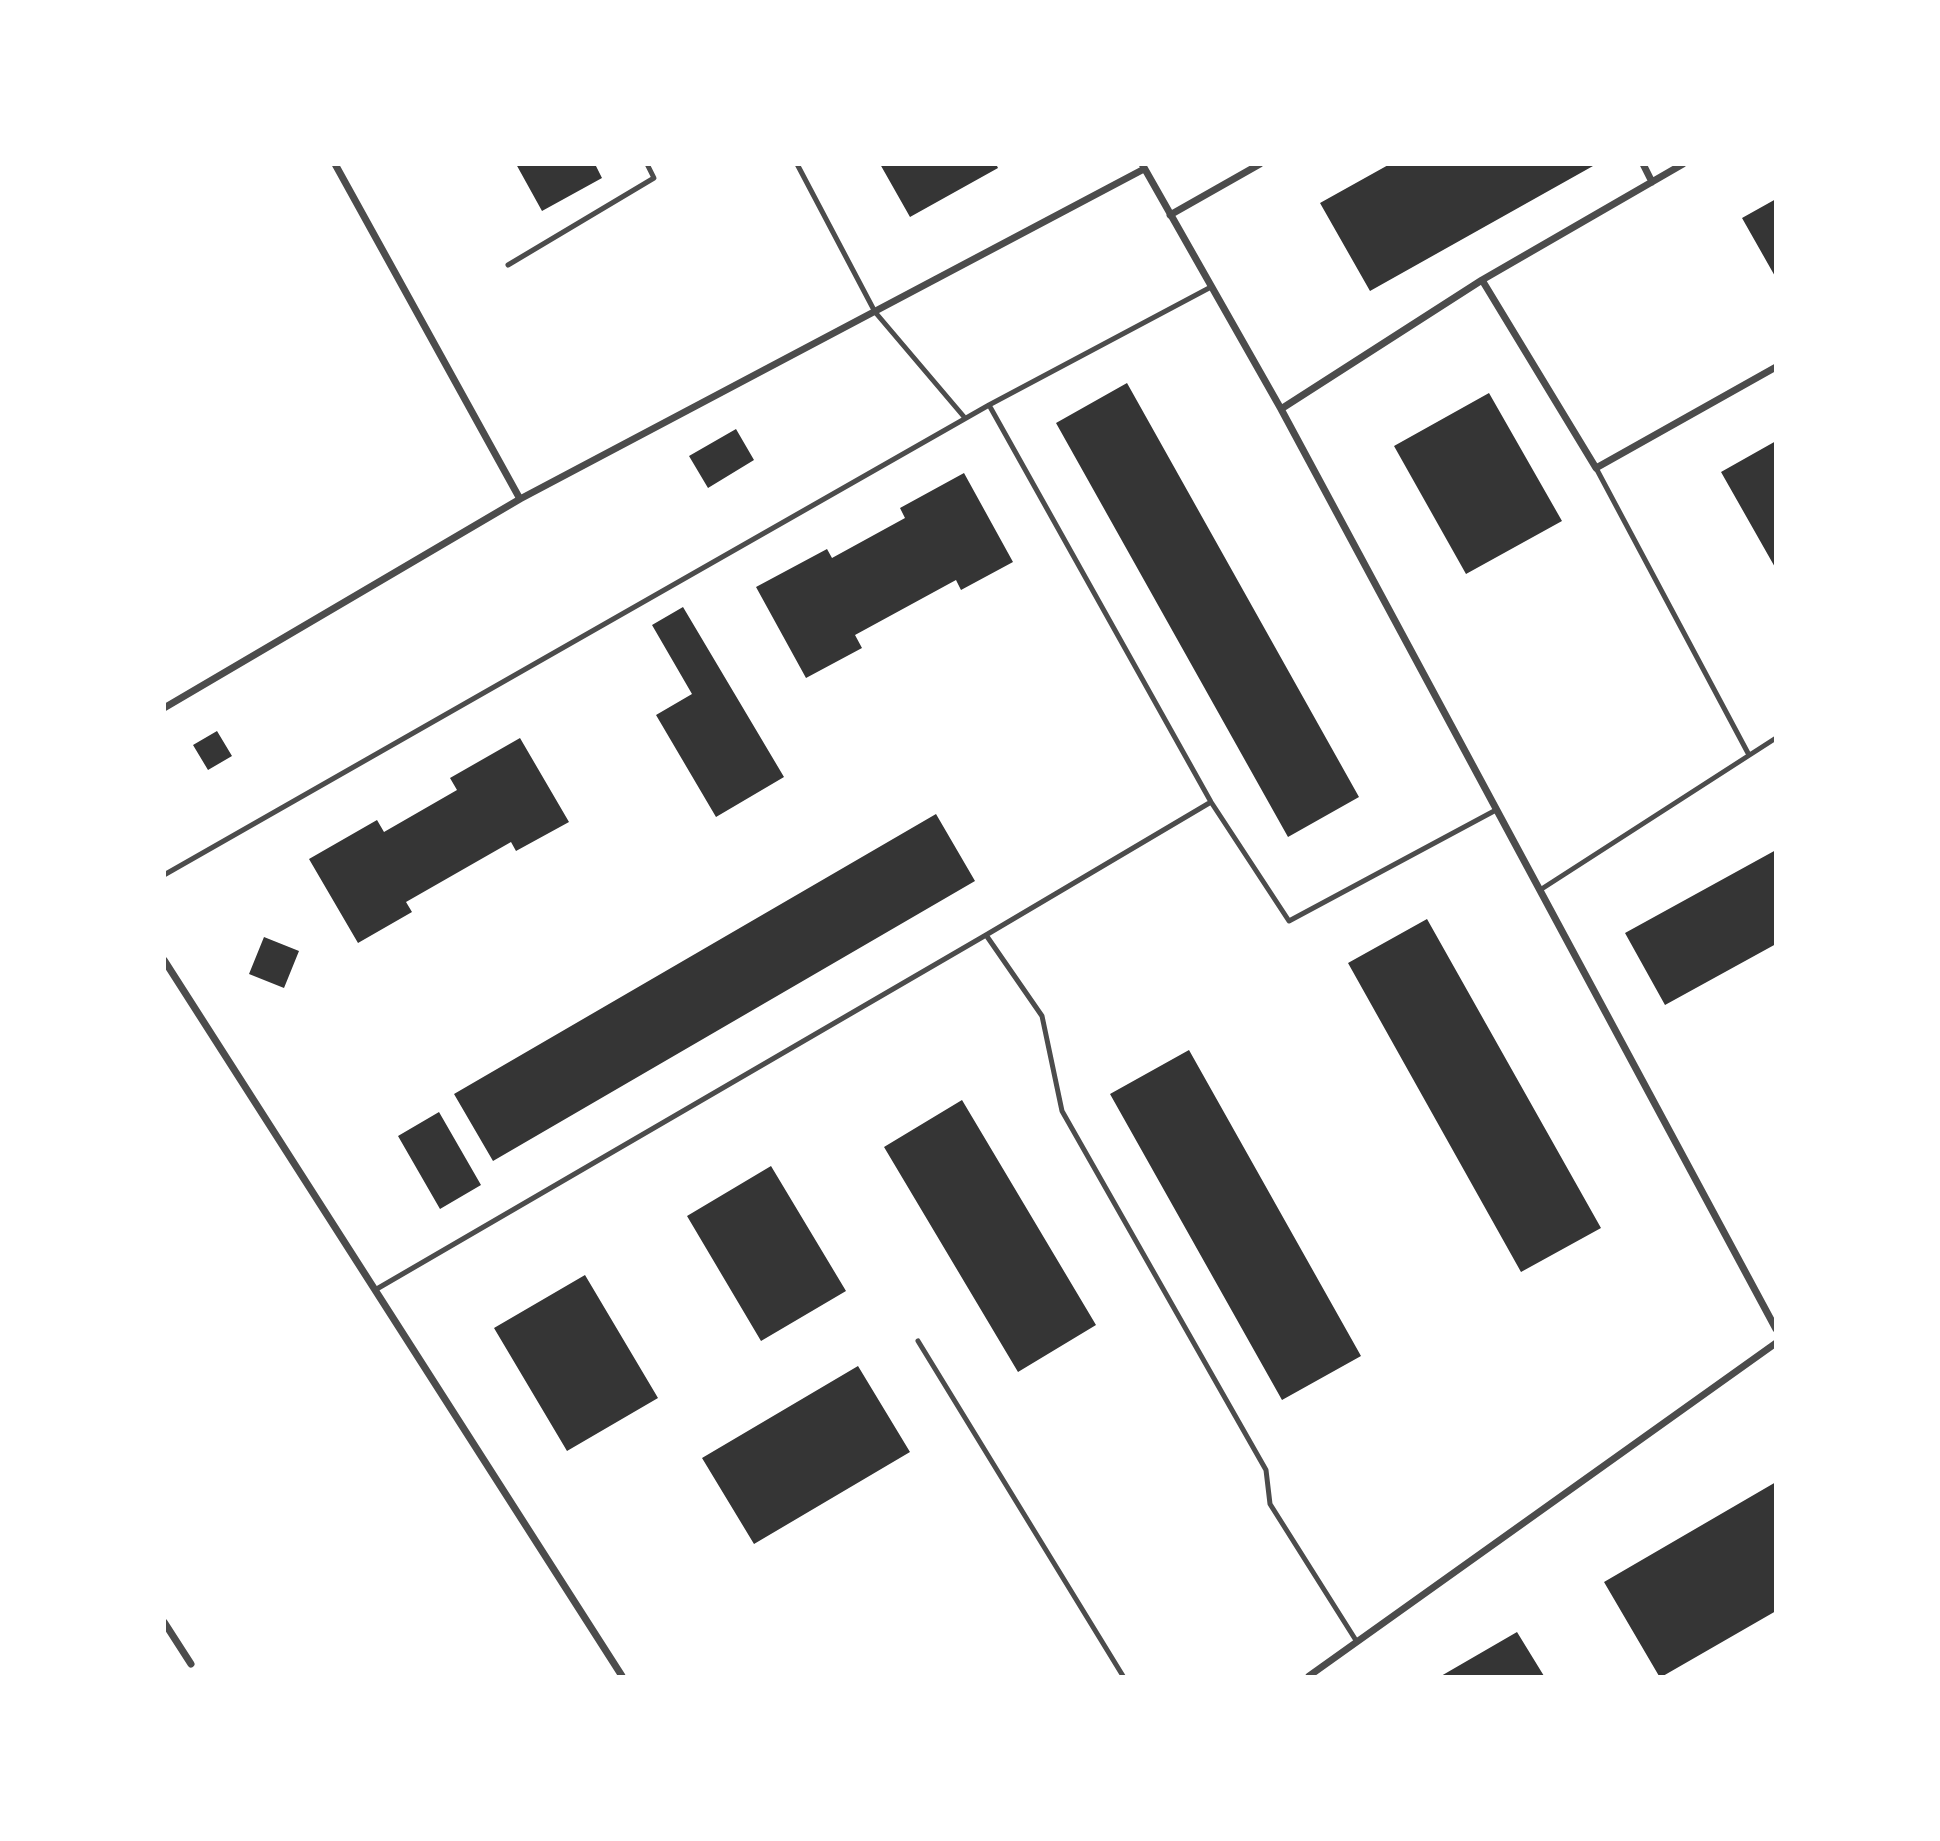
<!DOCTYPE html>
<html>
<head>
<meta charset="utf-8">
<style>
	body { margin:0 }
	#map { position:relative; width:1940px; height:1841px; overflow:hidden; background:#fff; font-family:"Noto Sans",sans-serif }
	canvas { display:block }
	.frame { position:absolute; inset:0; border:166px solid #fff; pointer-events:none }
</style>
</head>
<body>
<div id="map">
<canvas width="1940" height="1841"></canvas>
<div class="frame"></div>
</div>
<script>
const g = document.querySelector('canvas').getContext('2d');
g.lineJoin = 'round';
function fillPath(path, color) {
  g.fillStyle = color;
  g.fill(path, 'evenodd');
}
function shape(rows) {
  const path = new Path2D();
  for (const r of rows) {
    path.moveTo(r[0], r[1]);
    for (let i = 2; i < r.length; i += 2) path.lineTo(r[i], r[i + 1]);
  }
  return path;
}
function trace(path, color, width, dash) {
  g.strokeStyle = color;
  g.lineWidth = width;
  g.lineCap = dash ? 'butt' : 'round';
  g.setLineDash(dash || []);
  g.stroke(path);
}
fillPath(shape([
	[516,164,595,164,602,178,542,211],
	[880,164,996,164,998,168,910,217],
	[1390,164,1592,164,1593,166,1370,291,1320,203],
	[1776,199,1776,278,1742,218],
	[1127,383,1359,797,1288,837,1056,423],
	[1489,393,1562,521,1466,574,1394,446],
	[736,429,754,460,708,488,689,456],
	[1776,441,1776,569,1721,472],
	[964,473,1013,562,961,590,956,580,855,635,862,648,806,678,756,587,827,549,832,558,905,518,900,508],
	[683,607,784,777,716,817,656,715,692,694,652,625],
	[217,731,232,756,208,770,193,745],
	[520,738,569,822,516,851,511,842,406,902,412,912,358,943,309,859,377,820,384,832,457,790,450,778],
	[936,814,975,881,493,1161,454,1094],
	[1776,850,1776,944,1665,1005,1625,933],
	[1427,919,1601,1228,1521,1272,1348,963],
	[264,937,299,951,284,988,249,974],
	[1189,1050,1361,1356,1282,1400,1110,1094],
	[962,1100,1096,1325,1018,1372,884,1147],
	[439,1112,481,1185,440,1209,398,1136],
	[771,1166,846,1291,761,1341,687,1216],
	[585,1275,658,1398,567,1451,494,1328],
	[858,1366,910,1452,754,1544,702,1458],
	[1776,1482,1776,1611,1663,1676,1659,1676,1604,1582],
	[1517,1632,1544,1676,1441,1676]
]), '#353535');
trace(shape([
	[797,164,875,312,965,418],
	[508,265,654,178,647,164],
	[989,405,1211,802,1289,921,1496,810],
	[1596,468,1749,755],
	[164,875,989,405,1211,287],
	[1540,890,1776,738],
	[986,935,1042,1016,1062,1111,1266,1470,1270,1504,1357,1642],
	[375,1290,986,935,1211,802],
	[918,1341,1123,1676]
]), '#4c4c4c', 5);
trace(shape([
	[335,164,520,499],
	[1142,164,1281,409,1776,1329],
	[1643,164,1652,182],
	[1170,215,1260,164],
	[1482,280,1596,468,1776,367],
	[1281,409,1482,280,1683,164],
	[164,708,520,499,1144,169],
	[164,960,622,1676],
	[164,1622,191,1664],
	[1309,1676,1776,1343]
]), '#4c4c4c', 7);
</script>
</body>
</html>
